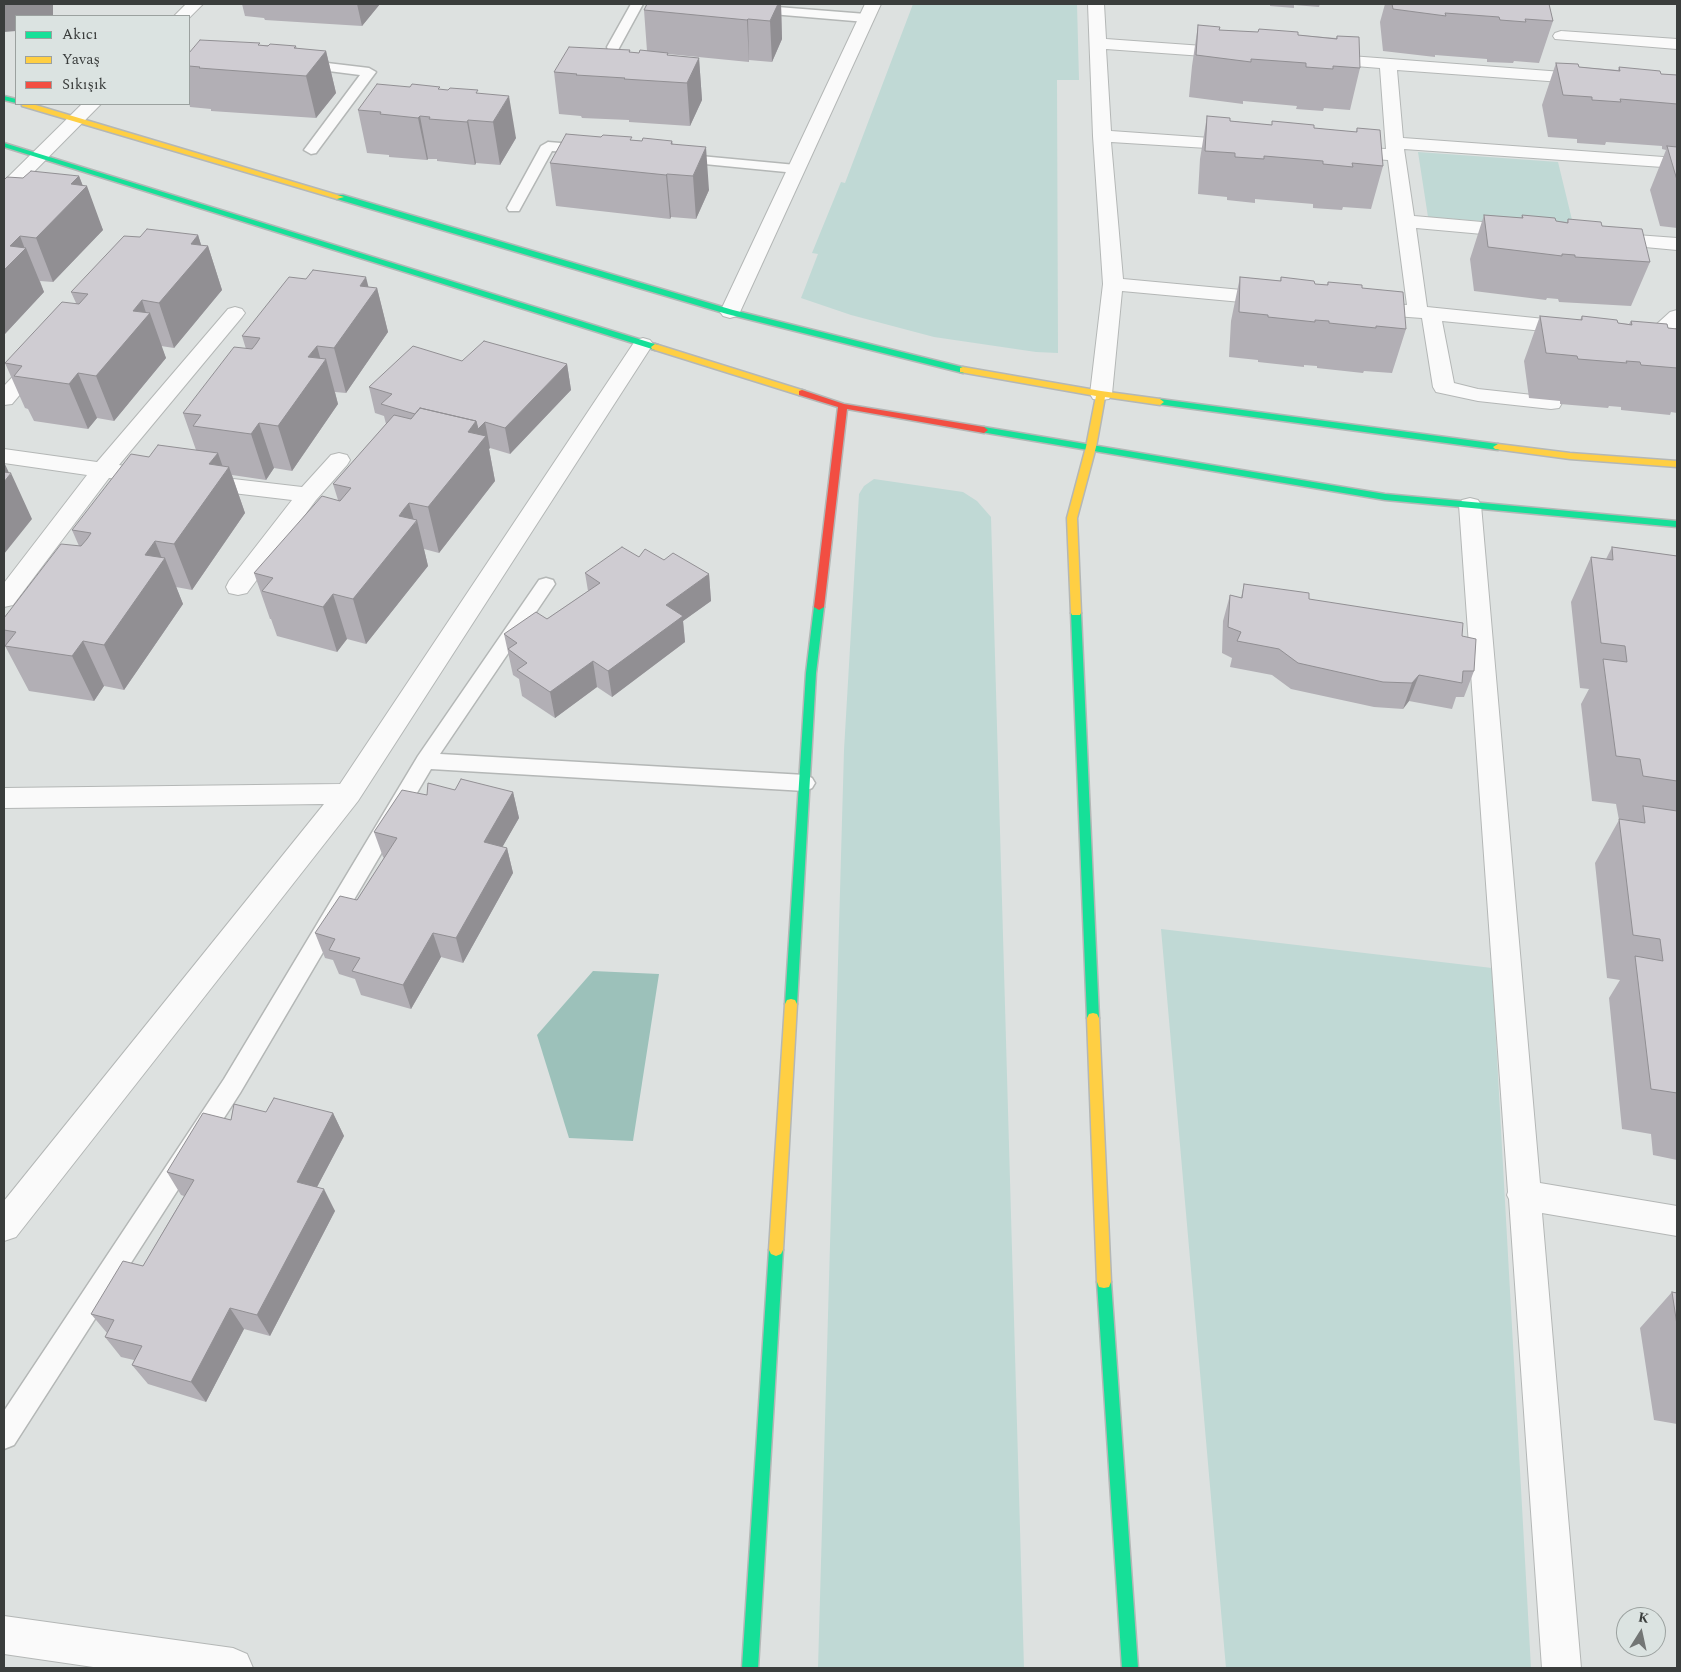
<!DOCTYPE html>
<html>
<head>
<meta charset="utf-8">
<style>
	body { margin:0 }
	#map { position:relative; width:1681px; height:1672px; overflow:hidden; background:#dde1e0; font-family:Spectral,serif }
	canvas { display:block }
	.frame { position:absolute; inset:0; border:5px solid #3a3d3c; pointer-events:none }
	.legend { position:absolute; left:15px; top:15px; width:175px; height:90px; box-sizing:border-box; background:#dbe3e1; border:1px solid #9ba19f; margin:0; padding:6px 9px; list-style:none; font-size:15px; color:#3a3d3c }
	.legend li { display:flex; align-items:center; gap:10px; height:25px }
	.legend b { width:25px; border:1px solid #9ba19f }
	.north { position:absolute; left:1616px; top:1607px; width:50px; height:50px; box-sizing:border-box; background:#dbe3e1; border:1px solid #9ba19f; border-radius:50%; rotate:10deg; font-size:14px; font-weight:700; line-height:20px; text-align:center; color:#3a3d3c }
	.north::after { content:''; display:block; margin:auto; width:18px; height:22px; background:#737675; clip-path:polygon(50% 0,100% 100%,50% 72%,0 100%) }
</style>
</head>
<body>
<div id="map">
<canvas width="1681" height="1672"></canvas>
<div class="frame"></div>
<ul class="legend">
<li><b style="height:6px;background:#16e098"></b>Akıcı</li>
<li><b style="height:6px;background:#ffcf43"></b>Yavaş</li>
<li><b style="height:6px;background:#f24e42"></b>Sıkışık</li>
</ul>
<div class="north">K</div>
</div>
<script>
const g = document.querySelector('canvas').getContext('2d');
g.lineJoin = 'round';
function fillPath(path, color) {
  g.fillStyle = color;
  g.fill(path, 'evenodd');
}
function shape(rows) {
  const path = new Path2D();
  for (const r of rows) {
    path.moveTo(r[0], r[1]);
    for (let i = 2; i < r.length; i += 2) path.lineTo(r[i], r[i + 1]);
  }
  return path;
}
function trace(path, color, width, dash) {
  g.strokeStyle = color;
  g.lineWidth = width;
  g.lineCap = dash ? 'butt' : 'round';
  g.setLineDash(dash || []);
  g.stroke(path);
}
fillPath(shape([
	[913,4,1077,4,1079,80,1057,80,1058,353,1036,352,934,337,851,315,801,298,818,254,812,253,841,182,845,183],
	[1418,152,1558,162,1574,228,1428,217],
	[874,479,963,492,977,501,991,517,1024,1668,818,1668,844,750,859,494,864,486],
	[1161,929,1492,968,1531,1668,1226,1668]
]), '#c0d9d5');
fillPath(shape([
	[593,971,659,974,633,1141,569,1138,537,1035]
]), '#9cc1ba');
const lane = shape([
	[631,4,643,4,618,50,608,50,607,47,631,4],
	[752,5,866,14,872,18,866,22,748,12,746,9,748,6,752,5],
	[302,60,369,68,376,72,316,153,311,154,304,150,360,75,297,67,296,64,302,60],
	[548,142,586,145,593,149,586,153,552,151,519,211,509,211,507,208,541,146,548,142],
	[679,154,796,165,801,166,803,169,801,172,796,173,674,161,672,158,674,155,679,154],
	[546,578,553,580,555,584,440,754,805,775,812,778,815,783,812,788,805,791,431,769,240,1093,14,1445,4,1449,4,1411,224,1079,418,756,539,580,546,578]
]);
const street = shape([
	[186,4,203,4,189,18,189,16,174,16,186,4],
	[865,4,881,4,740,312,737,316,730,318,723,316,720,312,865,4],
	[1088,4,1104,4,1106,39,1231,48,1237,49,1239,53,1237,57,1231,58,1106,49,1111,131,1239,140,1245,141,1248,145,1245,149,1239,150,1111,142,1123,279,1274,293,1281,295,1284,299,1281,303,1274,305,1122,291,1112,394,1109,399,1101,400,1093,399,1090,394,1103,284,1093,136,1088,4],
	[1561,31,1677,39,1677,49,1555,39,1553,36,1555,33,1561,31],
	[1324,54,1589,74,1595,75,1598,79,1595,83,1589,84,1397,70,1403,138,1677,158,1677,168,1404,149,1414,216,1516,225,1523,227,1526,231,1523,235,1516,237,1416,228,1427,307,1574,322,1581,324,1584,328,1581,332,1574,334,1442,321,1454,383,1478,389,1551,397,1559,398,1562,403,1559,408,1551,409,1478,401,1436,392,1433,387,1422,318,1367,314,1360,312,1357,308,1360,304,1367,302,1407,305,1388,160,1345,157,1339,156,1336,152,1339,148,1345,147,1386,149,1380,68,1318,63,1316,59,1318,55,1324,54],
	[82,104,101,104,11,195,4,197,4,181,82,104],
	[1609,233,1677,238,1677,250,1602,243,1599,239,1602,235,1609,233],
	[235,307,242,309,245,313,242,317,119,465,161,471,164,476,161,481,153,483,109,478,13,605,4,607,4,583,87,475,4,463,4,449,97,462,228,309,235,307],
	[1677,310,1677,327,1662,340,1655,342,1648,340,1645,336,1648,332,1670,312,1677,310],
	[643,338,650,340,653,344,358,801,16,1237,4,1241,4,1201,324,804,4,808,4,788,340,784,633,344,636,340,643,338],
	[40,353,47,355,50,359,12,404,4,405,4,386,33,355,40,353],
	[339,453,347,455,350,460,347,465,316,500,247,593,238,595,229,593,226,587,229,581,292,500,199,489,191,487,188,482,191,477,199,475,302,487,331,455,339,453],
	[1470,498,1478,500,1481,505,1540,1183,1677,1206,1677,1236,1542,1213,1581,1668,1542,1668,1509,1199,1507,1195,1508,1192,1459,505,1462,500,1470,498],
	[4,1616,233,1648,247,1654,253,1668,100,1668,4,1654,4,1616]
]);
const fast = shape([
	[4,96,16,99,16,103,4,100,4,96],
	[4,143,658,345,659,347,655,350,652,349,4,147,4,143],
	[337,195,343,195,733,310,966,368,967,370,963,373,727,314,337,199,337,195],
	[1160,399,1498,444,1503,447,1498,450,1157,404,1157,400,1160,399],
	[984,427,1385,494,1677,521,1677,527,1385,500,981,432,981,428,984,427],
	[819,604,824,607,816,673,797,1004,795,1008,791,1009,787,1008,785,1004,806,673,814,607,819,604],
	[1076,610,1081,613,1099,1018,1097,1022,1093,1023,1089,1022,1087,1018,1071,613,1076,610],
	[776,1244,781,1246,783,1250,758,1668,742,1668,769,1250,771,1246,776,1244],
	[1104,1276,1109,1277,1111,1282,1138,1668,1122,1668,1097,1282,1099,1277,1104,1276]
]);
const slow = shape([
	[22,104,32,104,344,197,337,199,22,106,22,104],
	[655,344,805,391,806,393,805,395,799,395,652,349,651,347,655,344],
	[963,367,1101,391,1160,399,1164,402,1160,405,1105,397,1096,447,1077,518,1081,613,1080,615,1072,615,1071,613,1067,518,1086,447,1096,396,960,372,960,368,963,367],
	[1498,444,1570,453,1677,461,1677,467,1570,459,1495,449,1493,447,1498,444],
	[791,999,795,1000,797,1004,783,1250,781,1254,776,1256,771,1254,769,1250,785,1004,787,1000,791,999],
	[1093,1013,1097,1014,1099,1018,1111,1282,1109,1287,1104,1288,1099,1287,1097,1282,1087,1018,1089,1014,1093,1013]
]);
const jam = shape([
	[802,390,844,404,984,427,988,430,984,433,847,409,824,607,819,610,814,607,838,407,799,395,799,391,802,390]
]);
trace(lane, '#b4b7b6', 3);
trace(street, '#b4b7b6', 2);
trace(fast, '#b4b7b6', 3);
trace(slow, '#b4b7b6', 3);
trace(jam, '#b4b7b6', 3);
fillPath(lane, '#fafafa');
fillPath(street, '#fafafa');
fillPath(fast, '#16e098');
fillPath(slow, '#ffcf43');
fillPath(jam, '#f24e42');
fillPath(shape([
	[242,4,380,4,362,26,265,20,264,18,245,16],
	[781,4,782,39,772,62,749,60,749,62,668,54,668,55,699,58,702,100,690,126,629,122,629,120,582,118,581,116,559,114,554,72,630,50,630,52,639,53,647,51,644,10],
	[1270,4,1320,4,1319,7,1294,5,1294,8,1270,6],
	[1385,4,1549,4,1553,21,1539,63,1514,61,1513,63,1487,62,1487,59,1435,55,1435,57,1383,51,1380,22],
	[1198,25,1219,30,1258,32,1259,29,1298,35,1336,38,1337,36,1360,68,1350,110,1324,108,1323,111,1296,109,1297,106,1243,101,1243,104,1189,97,1192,66],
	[260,45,296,46,297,49,326,51,336,93,316,118,211,111,211,109,190,107,189,101,189,53],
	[1556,63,1579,67,1618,70,1619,67,1661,74,1677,75,1677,228,1660,226,1650,190,1666,150,1662,149,1662,146,1606,142,1605,145,1577,143,1577,139,1548,137,1542,105],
	[440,90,478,93,516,138,500,165,476,163,475,165,437,161,437,159,428,159,427,160,389,157,389,155,367,153,358,110],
	[1207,116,1230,121,1272,125,1272,121,1314,128,1356,132,1357,128,1383,166,1371,209,1343,207,1342,210,1313,208,1313,204,1255,199,1255,203,1227,200,1227,197,1198,194,1200,159],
	[632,140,642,141,672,141,673,144,709,190,696,219,671,217,670,219,556,206,550,163],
	[79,176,83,186,103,230,53,282,40,281,44,292,4,335,4,180],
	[1484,215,1521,218,1522,215,1556,221,1567,222,1568,219,1602,226,1650,262,1631,306,1559,302,1558,299,1547,298,1546,300,1474,291,1470,259],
	[198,235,201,245,208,246,222,290,174,348,161,346,166,358,114,421,97,418,88,429,34,421,28,409,25,408,5,363,76,303,71,292,140,237],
	[1240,277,1280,281,1281,277,1315,284,1327,285,1328,282,1362,288,1406,329,1392,373,1364,371,1363,373,1317,368,1317,366,1304,365,1304,367,1258,362,1258,360,1229,357,1231,321],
	[368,287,377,288,388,332,346,393,335,392,338,404,292,471,274,468,266,480,232,475,245,513,192,590,176,587,183,604,124,690,104,686,94,701,29,691,4,644,4,618,79,546,72,530,149,457,196,450,183,413,246,349,242,336],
	[1540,316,1580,320,1582,316,1618,323,1629,324,1631,321,1668,328,1677,329,1677,413,1671,412,1670,415,1621,410,1621,407,1609,406,1608,408,1560,404,1560,401,1529,398,1524,361],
	[462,361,567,364,571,390,510,454,490,448,489,449,495,481,439,553,424,549,428,566,366,644,347,639,337,652,277,636,271,619,270,619,254,573,338,500,333,484,386,424,384,416,375,413,369,387],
	[1612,547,1677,556,1677,1160,1653,1155,1651,1134,1622,1129,1609,998,1620,980,1607,978,1595,863,1619,820,1616,804,1592,801,1581,704,1589,689,1580,688,1571,602,1591,557,1606,559],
	[639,557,664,560,709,574,711,601,683,621,685,642,612,697,597,687,555,718,522,696,519,679,513,675,504,634,547,619,588,591,585,573],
	[1244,584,1462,636,1474,671,1464,697,1456,697,1452,709,1409,701,1403,709,1374,707,1291,689,1272,675,1230,667,1232,658,1222,653,1223,621,1230,595,1241,598],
	[455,790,513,792,519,818,502,847,507,848,513,873,463,963,441,957,411,1009,361,995,355,979,339,974,333,960,325,958,315,933,357,900,384,858,383,857,374,832,427,795],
	[266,1112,333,1113,344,1136,317,1187,335,1211,270,1336,244,1329,206,1402,148,1384,132,1365,134,1360,121,1357,105,1337,107,1333,91,1314,143,1266,184,1196,181,1195,167,1172,231,1120],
	[1677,1290,1677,1424,1654,1420,1640,1328,1672,1292,1675,1293]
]), '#b2afb5');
fillPath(shape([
	[4,4,53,4,53,16,16,16,16,31,4,32],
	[357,4,380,4,362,26],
	[778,4,781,4,782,39,772,62,770,21],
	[748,19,749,60,749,62,747,20],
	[326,51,336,93,316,118,306,76],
	[699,58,702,100,690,126,687,83],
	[509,96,516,138,500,165,493,122],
	[420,116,428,159,427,160,418,118],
	[468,120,476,163,475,165,467,122],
	[706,147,709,190,696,219,693,176],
	[667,174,671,217,670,219,666,175],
	[79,176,84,189,87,186,103,230,53,282,36,238,71,184],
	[198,235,203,251,208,246,222,290,174,348,159,303,191,244],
	[20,236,25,249,26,248,44,292,4,335,4,270,10,246],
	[366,277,371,297,377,288,388,332,346,393,334,348,360,286],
	[142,300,147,316,150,313,166,358,114,421,96,376,133,311],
	[317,346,322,365,326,359,338,404,292,471,278,426,308,357],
	[567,364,571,390,510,454,505,428],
	[78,373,97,418,88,429,69,384],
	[476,421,485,422,490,448,489,449,495,481,439,553,428,507,468,432],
	[259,423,274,468,266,480,251,434],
	[218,453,225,473,229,467,245,513,192,590,174,544,209,464],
	[4,462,10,475,11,473,32,519,4,554],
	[409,503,415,524,417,520,428,566,366,644,353,599,399,516],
	[155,541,163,561,165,558,183,604,124,690,104,645,145,555],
	[709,574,711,601,683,621,685,642,612,697,608,671,666,605],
	[333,594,347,639,337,652,323,607],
	[83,641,104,686,94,701,72,656],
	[593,661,597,687,555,718,550,692],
	[1419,675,1409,701,1403,709,1412,683],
	[513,792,519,818,491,867,484,842],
	[507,848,513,873,463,963,456,938],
	[433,933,441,957,411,1009,403,985],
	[333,1113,344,1136,308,1204,297,1182],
	[324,1189,335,1211,270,1336,257,1315],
	[230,1308,244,1329,206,1402,191,1382]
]), '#918f93');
const building = shape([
	[647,4,778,4,770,21,748,19,747,20,644,10,647,4],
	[1392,4,1549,4,1553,21,1525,19,1526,22,1500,20,1499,17,1445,13,1446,16,1393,9,1392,4],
	[1198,25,1220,27,1219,30,1258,32,1259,29,1298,32,1298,35,1337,39,1337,36,1359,37,1360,68,1333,66,1333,69,1306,67,1306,63,1251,59,1251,62,1196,55,1198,25],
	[200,40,260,43,258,45,268,46,270,44,296,46,294,48,326,51,306,76,199,68,200,67,189,66,189,53,200,40],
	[569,47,630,50,629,52,639,53,640,50,668,53,667,55,699,58,687,83,624,79,625,78,576,75,577,74,554,72,569,47],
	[1556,63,1578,64,1579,67,1620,71,1619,67,1660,71,1661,74,1677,75,1677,104,1620,99,1621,102,1592,100,1592,97,1563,95,1556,63],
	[377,84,410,87,412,84,440,87,438,89,448,90,450,88,478,90,476,93,509,96,493,122,468,120,467,122,429,119,430,117,420,116,418,118,380,114,381,112,358,110,377,84],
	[1207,116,1230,118,1230,121,1272,125,1272,121,1314,125,1314,128,1357,132,1357,128,1380,130,1383,166,1352,163,1353,167,1323,164,1323,161,1264,156,1264,159,1235,157,1235,153,1205,151,1207,116],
	[566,134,601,137,603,135,632,137,630,140,642,141,643,138,672,141,671,144,706,147,693,176,667,174,666,175,550,163,566,134],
	[1667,146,1677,147,1677,180,1667,146],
	[31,171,79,176,71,184,87,186,36,238,20,236,10,246,26,248,4,270,4,180,7,177,23,178,31,171],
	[1484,215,1523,218,1522,215,1555,218,1556,221,1568,223,1568,219,1601,222,1602,226,1642,229,1650,262,1575,257,1575,255,1562,254,1562,256,1488,247,1484,215],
	[147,229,198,235,191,244,208,246,159,303,142,300,133,311,150,313,96,376,78,373,69,384,14,376,22,366,5,363,62,302,79,304,88,294,71,292,124,236,140,237,147,229],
	[313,270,366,277,360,286,377,288,334,348,317,346,308,357,326,359,278,426,259,423,251,434,193,426,201,415,183,413,234,347,252,349,256,344,260,338,242,336,289,277,306,279,313,270],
	[1240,277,1281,281,1281,277,1314,281,1315,284,1328,285,1328,282,1362,285,1362,288,1403,292,1406,329,1376,326,1376,328,1329,323,1329,321,1315,320,1315,322,1268,317,1268,315,1239,312,1240,277],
	[1540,316,1582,320,1582,316,1617,320,1618,323,1632,325,1631,321,1667,324,1668,328,1677,329,1677,368,1641,365,1640,362,1626,361,1627,363,1578,359,1577,356,1546,353,1540,316],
	[484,341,567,364,505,428,485,422,478,429,476,421,420,408,415,414,381,404,392,394,369,387,413,346,462,361,484,341],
	[420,408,476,421,468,432,486,436,428,507,409,503,404,509,399,516,417,520,353,599,333,594,323,607,262,591,273,578,254,573,322,496,340,501,351,488,333,484,394,415,411,419,420,408],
	[158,445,218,453,209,464,229,467,174,544,155,541,145,555,165,558,104,645,83,641,72,656,5,646,16,632,4,630,4,618,61,544,81,546,87,539,91,533,72,530,131,454,149,457,158,445],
	[4,472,11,473,4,482,4,472],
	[622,547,639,557,645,549,664,560,673,553,709,574,666,605,683,616,608,671,593,661,550,692,517,670,527,663,508,649,517,643,504,634,536,612,547,619,600,583,585,573,622,547],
	[1612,547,1677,556,1677,781,1643,776,1640,759,1616,756,1603,659,1627,662,1625,646,1601,643,1591,557,1613,560,1612,547],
	[1244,584,1309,593,1309,599,1463,623,1462,636,1476,639,1474,671,1463,671,1462,683,1419,675,1412,683,1383,682,1298,663,1279,649,1237,641,1241,632,1228,627,1230,595,1242,598,1244,584],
	[461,779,513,792,484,842,507,848,456,938,433,933,403,985,352,971,360,958,329,950,335,939,315,933,340,896,357,900,397,838,374,832,402,790,427,795,428,783,455,790,461,779],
	[1643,806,1677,811,1677,1093,1651,1089,1635,956,1663,961,1660,939,1633,935,1619,819,1645,823,1643,806],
	[274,1098,333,1113,297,1182,324,1189,257,1315,230,1308,191,1382,132,1365,142,1346,105,1337,114,1320,91,1314,123,1261,143,1266,194,1180,167,1172,203,1113,231,1120,234,1104,266,1112,274,1098],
	[1672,1292,1677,1293,1677,1325,1672,1292]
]);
fillPath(building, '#cfccd2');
trace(building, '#918f93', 1);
</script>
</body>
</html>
